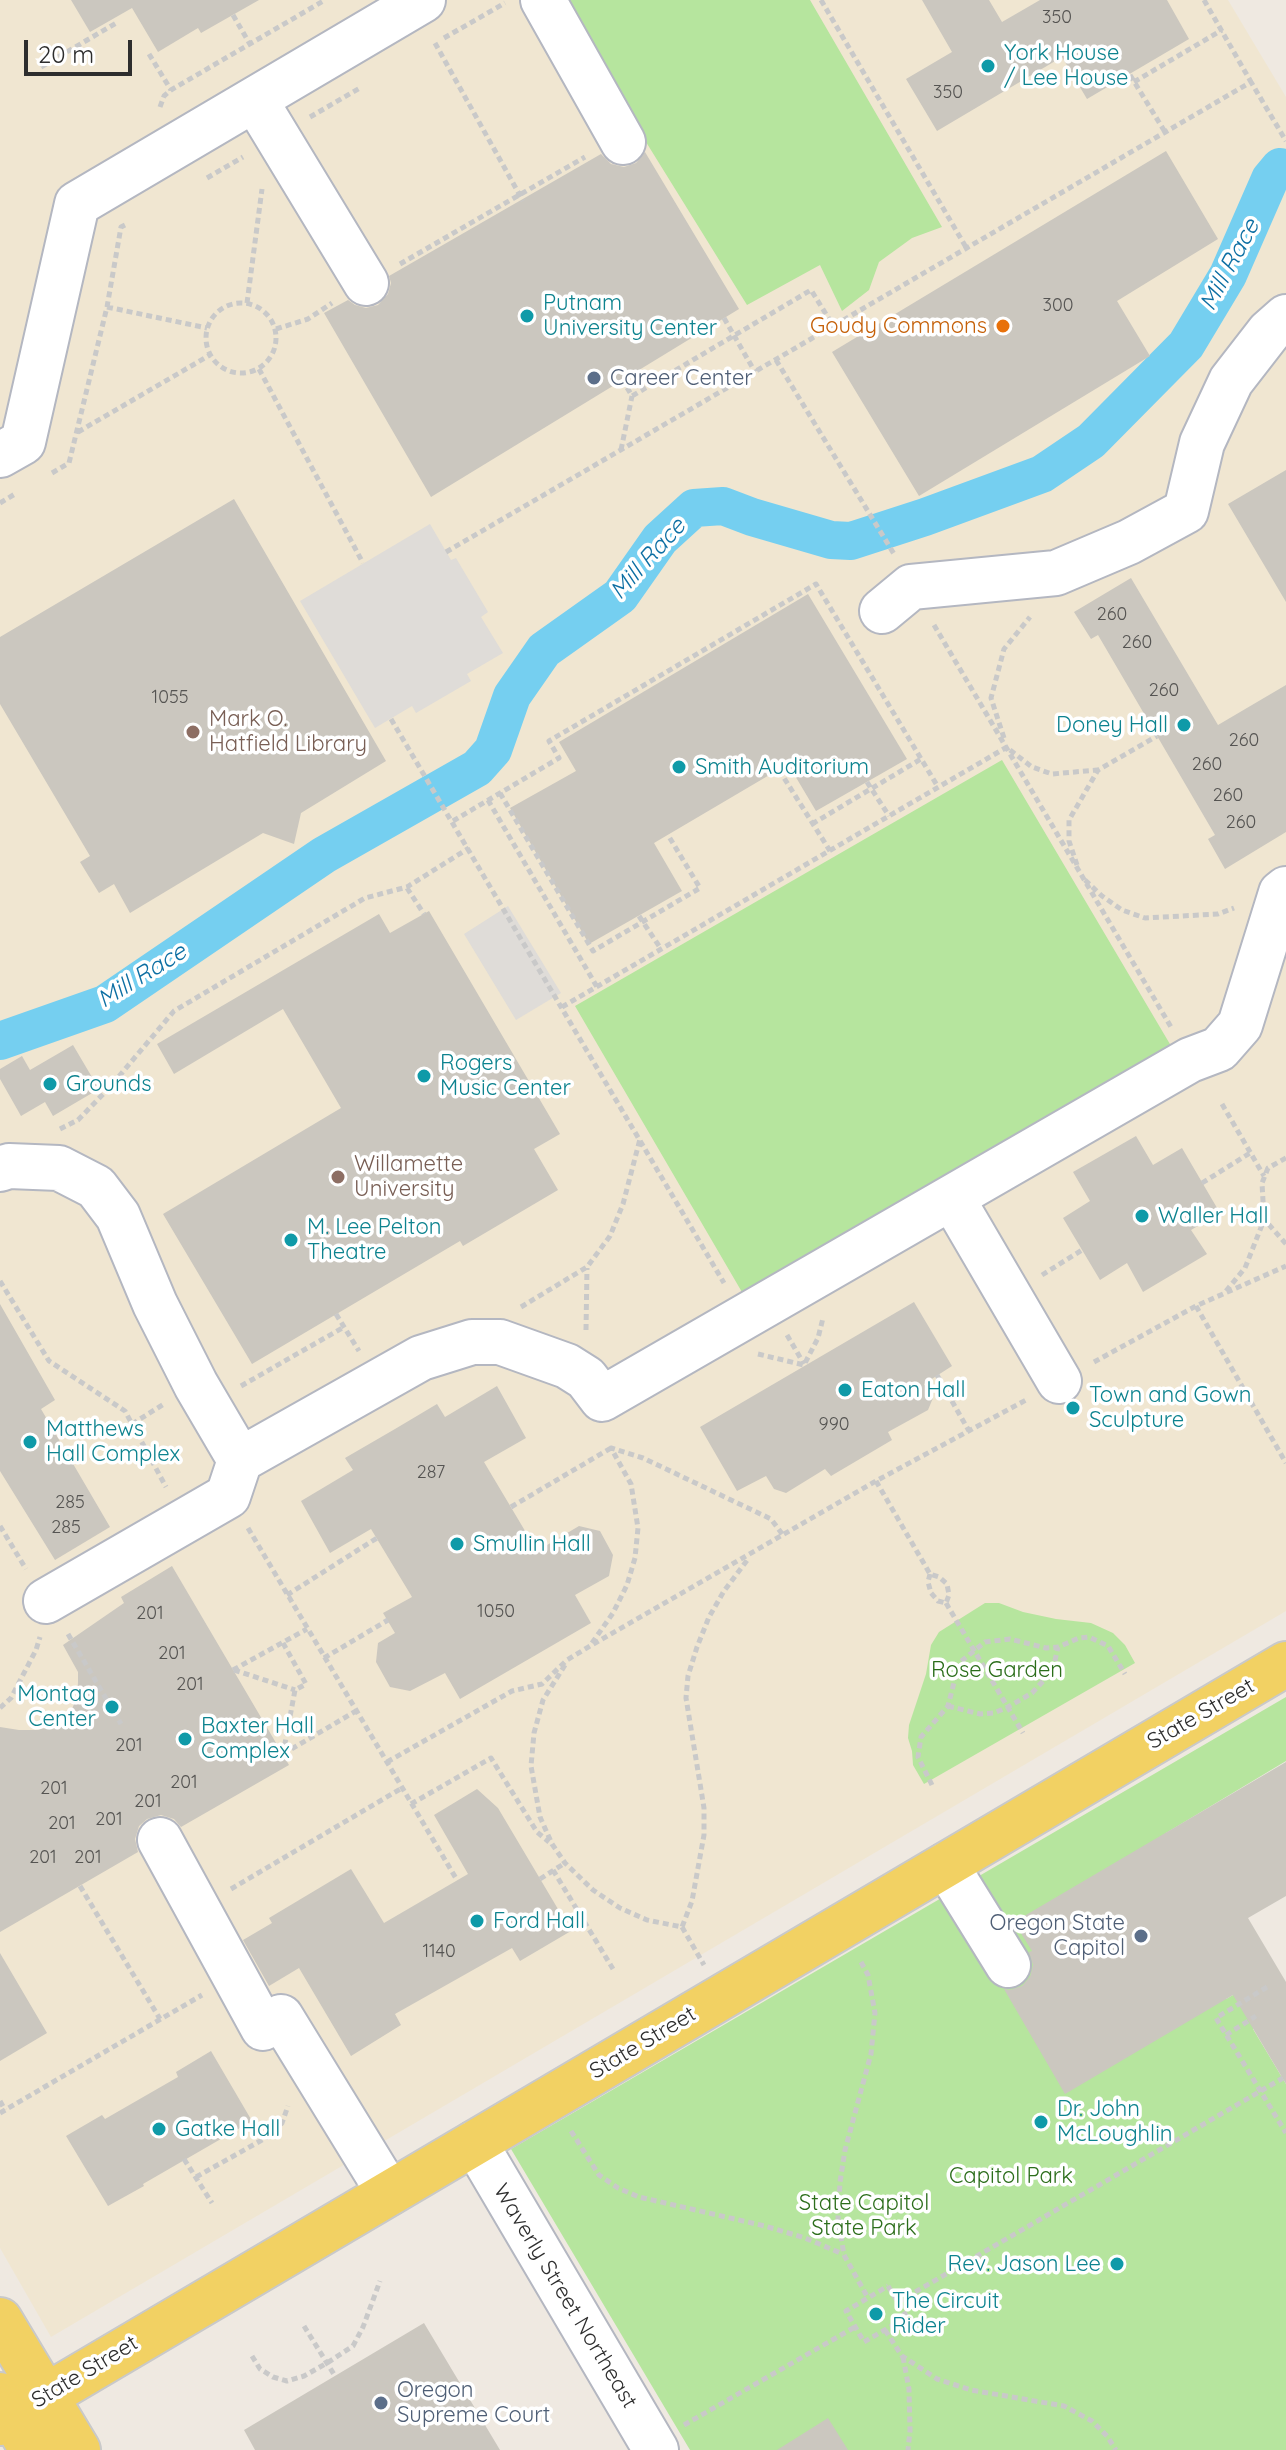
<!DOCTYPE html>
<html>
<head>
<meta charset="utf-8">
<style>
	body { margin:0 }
	#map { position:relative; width:1286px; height:2450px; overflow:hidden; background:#efe9e1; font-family:Quicksand,sans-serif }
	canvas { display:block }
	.scale { position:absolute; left:24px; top:40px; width:108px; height:36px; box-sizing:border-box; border:4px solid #2e2e2e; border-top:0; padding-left:10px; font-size:24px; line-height:28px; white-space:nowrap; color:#2e2e2e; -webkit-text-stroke:6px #fff; paint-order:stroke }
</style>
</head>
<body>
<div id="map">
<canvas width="1286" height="2450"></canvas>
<div class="scale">20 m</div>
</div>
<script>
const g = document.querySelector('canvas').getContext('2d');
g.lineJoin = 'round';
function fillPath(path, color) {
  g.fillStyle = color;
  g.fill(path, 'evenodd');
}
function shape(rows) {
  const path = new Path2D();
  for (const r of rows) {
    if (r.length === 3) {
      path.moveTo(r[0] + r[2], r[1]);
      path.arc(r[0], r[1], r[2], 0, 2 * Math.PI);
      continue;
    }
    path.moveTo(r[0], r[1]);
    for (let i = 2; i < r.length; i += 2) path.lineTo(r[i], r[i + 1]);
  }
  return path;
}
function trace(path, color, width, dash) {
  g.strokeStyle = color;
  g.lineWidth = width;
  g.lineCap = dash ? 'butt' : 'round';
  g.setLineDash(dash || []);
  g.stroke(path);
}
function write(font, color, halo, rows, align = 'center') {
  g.font = font + ' Quicksand,sans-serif';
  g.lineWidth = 7;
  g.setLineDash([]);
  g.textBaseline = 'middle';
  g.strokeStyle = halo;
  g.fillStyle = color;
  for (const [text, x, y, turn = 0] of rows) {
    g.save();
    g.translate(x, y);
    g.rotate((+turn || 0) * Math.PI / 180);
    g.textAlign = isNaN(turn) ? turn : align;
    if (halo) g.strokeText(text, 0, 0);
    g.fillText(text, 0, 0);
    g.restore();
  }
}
fillPath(shape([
	[0,0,1228,0,1286,97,1286,1611,51,2337,0,2248]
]), '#f0e6d1');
fillPath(shape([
	[558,0,810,0,942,227,912,238,879,262,869,290,842,311,820,265,747,305],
	[1002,760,1177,1056,746,1299,575,1006],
	[985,1603,999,1603,1023,1612,1056,1619,1091,1623,1113,1633,1125,1645,1135,1663,924,1784,913,1765,912,1751,908,1738,909,1725,926,1674,931,1645,939,1632],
	[1286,1697,1286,1761,1166,1833,1153,1880,1226,1999,1263,1978,1253,2029,1286,2084,1286,2450,690,2450,511,2149]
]), '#b6e59e');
fillPath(shape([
	[430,524,451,560,456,558,488,612,481,617,503,653,467,674,471,681,416,713,412,706,375,728,300,601],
	[508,906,561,993,516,1020,464,934]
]), '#dfdcd8');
trace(shape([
	[0,1041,105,1004,324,855,477,768,493,750,512,696,544,650,620,596,660,539,694,508,723,506,752,517,831,540,851,541,925,517,1042,474,1091,441,1186,345,1228,275,1270,179,1280,167]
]), '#75cff0', 38);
fillPath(shape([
	[71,0,259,0,201,33,198,28,158,52,132,8,90,32],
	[922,0,989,0,1002,22,1040,0,1167,0,1189,39,1087,99,1062,57,937,131,906,79,952,52],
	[1166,151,1218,239,1117,301,1150,356,919,496,832,352],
	[645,152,739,309,431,497,324,313,348,300,355,305,366,308,378,305,388,294,391,283,389,276,601,154,611,164,624,167,636,163],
	[1286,470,1286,602,1228,504],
	[234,499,386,761,301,813,294,844,263,833,130,913,114,884,99,893,80,862,90,856,0,704,0,637],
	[1131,578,1218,725,1286,685,1286,832,1225,869,1208,839,1215,835,1098,635,1091,639,1074,612],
	[808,594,907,759,816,811,788,764,654,843,682,891,589,944,510,808,576,771,559,742],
	[429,911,560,1134,534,1149,558,1190,463,1246,460,1241,252,1364,163,1214,341,1108,283,1009,174,1074,157,1044,379,914,390,933],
	[73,1045,99,1089,53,1116,45,1102,21,1116,0,1079,0,1069,22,1056,30,1070],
	[1136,1136,1153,1165,1182,1148,1220,1213,1191,1230,1207,1254,1143,1292,1127,1263,1100,1280,1063,1218,1090,1201,1073,1172],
	[914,1302,952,1366,924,1384,933,1398,928,1410,888,1432,892,1440,831,1476,825,1469,786,1493,774,1489,766,1476,737,1491,700,1427],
	[0,1304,55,1400,41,1409,110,1527,55,1560,0,1471],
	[497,1386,526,1438,484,1462,537,1551,579,1526,600,1531,613,1555,609,1576,575,1595,591,1623,460,1699,445,1673,410,1691,390,1687,376,1662,378,1643,395,1633,383,1613,412,1597,371,1529,330,1553,301,1501,353,1470,345,1458,395,1429,437,1404,445,1417],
	[172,1566,289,1765,181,1827,174,1819,161,1815,147,1819,139,1826,135,1839,138,1852,0,1932,0,1727,19,1730,36,1730,54,1726,69,1716,77,1697,78,1682,78,1672,63,1645,124,1603,121,1597],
	[1286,1762,1286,1896,1248,1918,1286,1982,1286,2084,1233,1995,1065,2094,1004,1989,1010,1990,1022,1986,1030,1977,1033,1965,1029,1952,1032,1951,1014,1922],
	[477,1789,498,1808,571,1931,520,1961,512,1948,395,2014,401,2025,351,2056,299,1968,269,1986,243,1940,272,1923,269,1918,351,1869,384,1923,468,1874,434,1815],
	[0,1953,47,2033,0,2061],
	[211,2051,252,2121,143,2184,144,2186,108,2206,66,2136,102,2115,105,2119,178,2077,176,2072],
	[424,2323,500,2450,255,2450,244,2430],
	[828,2418,848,2450,777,2450]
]), '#cbc7bf');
const minor = shape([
	[543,0,623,142],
	[255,100,366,283],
	[0,455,23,442,77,204,423,0],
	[882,611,911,587,1056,573,1129,542,1186,511,1202,443,1231,381,1269,332,1286,317],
	[0,1169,9,1166,59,1168,96,1187,118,1216,155,1304,196,1385,240,1460,421,1358,472,1342,500,1342,567,1366,586,1378,602,1399,1190,1060,1219,1049,1240,1025,1281,893,1286,889],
	[952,1198,1059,1381],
	[46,1601,228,1496,240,1460],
	[160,1840,263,2028,281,2017,389,2193],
	[946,1865,1008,1965],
	[475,2143,656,2450]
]);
const major = shape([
	[0,2320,78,2450],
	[0,2395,32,2450],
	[0,2423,1286,1664]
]);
trace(minor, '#b4b7c1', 48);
trace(major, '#c9c9c9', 48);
trace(shape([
	[821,0,967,249],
	[1204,0,1251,82],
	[233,15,251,46],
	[444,38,505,3],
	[435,43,523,201],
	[149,54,171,90],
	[41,67,118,22],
	[1130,75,1165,132],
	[1134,82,1222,30],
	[160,107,164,96,171,90,325,0],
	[310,117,360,88],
	[207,178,243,157],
	[400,264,585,157],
	[241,338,35],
	[247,303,262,189],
	[107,307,207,328],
	[724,318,755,372],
	[276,329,308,319,332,303],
	[776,360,894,554],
	[259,369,363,563],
	[622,379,632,396,811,290,834,327],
	[78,432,210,355],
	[621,450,632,396],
	[52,473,69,463,107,307,121,227,125,225],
	[0,503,15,494],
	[446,552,1251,82,1286,141],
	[934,625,1171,1027],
	[391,719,724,1283],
	[1004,738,991,698,1004,649,1030,617],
	[1010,750,1032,767,1052,774,1097,770],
	[779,770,830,851],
	[867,782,889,816],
	[500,793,593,951,700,888,668,835],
	[488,800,597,987],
	[453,821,559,758,549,741,816,584,938,787],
	[812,824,921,759],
	[1077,865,1069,841,1069,820,1098,770,1157,736],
	[1085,880,1102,896,1122,910,1145,918,1218,914,1234,908],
	[407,888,424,914],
	[639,916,661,949],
	[562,1007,1007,747],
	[1222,1104,1264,1176],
	[60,1129,78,1120,110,1087,174,1011,365,898,407,887,469,848],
	[1286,1158,1268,1168,1262,1183,1264,1219,1286,1244],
	[1202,1183,1250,1153],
	[1042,1275,1082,1250],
	[0,1281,49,1361,125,1411,166,1487],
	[1226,1291,1245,1268,1264,1220],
	[1196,1306,1286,1463],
	[521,1307,587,1267,610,1236,623,1204,640,1139],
	[336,1314,359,1351],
	[586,1330,587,1268],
	[787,1335,804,1364],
	[758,1354,804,1365,818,1338,823,1318],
	[1094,1362,1196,1306,1286,1266],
	[937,1375,969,1431],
	[241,1386,344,1327],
	[132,1424,164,1404],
	[876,1481,930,1574,939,1577,947,1584,949,1595,946,1603,938,1601,931,1593,928,1582,930,1574],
	[511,1507,611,1448],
	[0,1526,26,1569],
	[248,1528,457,1880],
	[287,1595,377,1538],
	[946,1603,1023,1733],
	[68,1634,121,1724],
	[283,1643,306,1684,295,1690,283,1754],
	[592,1643,613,1613,627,1585,635,1558,638,1528,631,1484,611,1448,643,1458,771,1519,783,1535],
	[324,1658,388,1620],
	[565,1665,543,1700,534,1733,531,1766,540,1817,552,1844,565,1863,593,1890,620,1908,647,1920,682,1927,692,1901,704,1835,704,1808,686,1698,688,1676,697,1647,709,1617,724,1591,748,1559],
	[233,1670,307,1629],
	[234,1670,295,1690],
	[948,1706,980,1714,994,1713,1008,1707,1032,1693,1046,1678,1054,1665,1058,1647],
	[0,1708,11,1698,36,1650,40,1637],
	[283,1754,356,1711],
	[387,1762,512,1691,542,1684,567,1660,590,1646,876,1481,1026,1400],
	[932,1785,918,1757,921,1737,948,1706,959,1663,985,1642,1010,1639,1046,1648,1058,1647,1079,1638,1089,1637,1108,1646,1125,1674],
	[411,1804,491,1758,537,1832,549,1842],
	[553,1870,613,1969],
	[540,1879,565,1863],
	[80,1886,160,2019],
	[231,1889,402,1788],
	[682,1927,704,1965],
	[861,1962,868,1975,875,2013,871,2054,845,2150,840,2182,838,2219,844,2255,868,2298],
	[1267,1987,1216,2018,1286,2133],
	[1226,2035,1256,2016],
	[0,2101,5,2110],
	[0,2113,202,1995],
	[571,2131,599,2175,618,2188,639,2197,765,2226,805,2238,843,2254],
	[184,2159,212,2203],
	[196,2177,271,2135,282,2123,288,2106],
	[888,2286,907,2317,864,2342,846,2311,888,2286],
	[898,2302,1283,2078],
	[304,2326,335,2376],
	[885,2330,902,2356,937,2379,971,2390,1064,2406,1092,2421,1107,2436,1116,2450],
	[252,2356,260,2369,273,2377,287,2381,304,2376,327,2363,353,2346,363,2327,380,2281],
	[903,2357,909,2389,910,2431,908,2450],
	[684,2425,855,2327]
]), '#c9c9c9', 5, [6, 4]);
trace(minor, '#fff', 44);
trace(major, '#f2d163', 44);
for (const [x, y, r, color] of [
	[988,66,8,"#0f9aa8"],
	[527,316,8,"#0f9aa8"],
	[1003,326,8,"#e8710a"],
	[594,378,8,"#5c6f8a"],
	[1184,725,8,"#0f9aa8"],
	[193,732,8,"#8d6e63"],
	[679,767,8,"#0f9aa8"],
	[424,1076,8,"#0f9aa8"],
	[50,1084,8,"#0f9aa8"],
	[338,1177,8,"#8d6e63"],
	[1142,1216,8,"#0f9aa8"],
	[291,1240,8,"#0f9aa8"],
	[845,1390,8,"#0f9aa8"],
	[1073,1408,8,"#0f9aa8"],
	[30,1442,8,"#0f9aa8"],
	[457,1544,8,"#0f9aa8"],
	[112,1707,8,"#0f9aa8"],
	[185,1739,8,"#0f9aa8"],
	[477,1921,8,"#0f9aa8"],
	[1141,1936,8,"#5c6f8a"],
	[1041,2122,8,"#0f9aa8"],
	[159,2129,8,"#0f9aa8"],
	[1117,2264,8,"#0f9aa8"],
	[876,2314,8,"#0f9aa8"],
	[381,2403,8,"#5c6f8a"]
]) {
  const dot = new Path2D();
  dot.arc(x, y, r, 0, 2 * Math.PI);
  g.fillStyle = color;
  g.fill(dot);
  trace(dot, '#fff', 3);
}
write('18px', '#555452', null, [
	["350",1057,18],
	["350",948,93],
	["300",1058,306],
	["260",1112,615],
	["260",1137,643],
	["260",1164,691],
	["1055",170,698],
	["260",1244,741],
	["260",1207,765],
	["260",1228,796],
	["260",1241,823],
	["990",834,1425],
	["287",431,1473],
	["285",70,1503],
	["285",66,1528],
	["1050",496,1612],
	["201",150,1614],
	["201",172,1654],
	["201",190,1685],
	["201",129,1746],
	["201",184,1783],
	["201",54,1789],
	["201",148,1802],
	["201",109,1820],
	["201",62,1824],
	["201",43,1858],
	["201",88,1858],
	["1140",439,1952]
]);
write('22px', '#0d838f', '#fff', [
	["York House",1004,53],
	["/ Lee House",1004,78],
	["Putnam",543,303],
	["University Center",543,328],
	["Doney Hall",1168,725,"right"],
	["Smith Auditorium",695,767],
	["Rogers",440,1063],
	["Music Center",440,1088],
	["Grounds",66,1084],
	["Waller Hall",1158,1216],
	["M. Lee Pelton",307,1227],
	["Theatre",307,1252],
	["Eaton Hall",861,1390],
	["Town and Gown",1089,1395],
	["Sculpture",1089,1420],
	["Matthews",46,1429],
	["Hall Complex",46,1454],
	["Smullin Hall",473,1544],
	["Montag",96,1694,"right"],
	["Center",96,1719,"right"],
	["Baxter Hall",201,1726],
	["Complex",201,1751],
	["Ford Hall",493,1921],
	["Dr. John",1057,2109],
	["McLoughlin",1057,2134],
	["Gatke Hall",175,2129],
	["Rev. Jason Lee",1101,2264,"right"],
	["The Circuit",892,2301],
	["Rider",892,2326]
], 'left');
write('22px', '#c56008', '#fff', [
	["Goudy Commons",987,326]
], 'right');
write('22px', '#4e5e75', '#fff', [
	["Career Center",610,378],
	["Oregon State",1125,1923,"right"],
	["Capitol",1125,1948,"right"],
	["Oregon",397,2390],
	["Supreme Court",397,2415]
], 'left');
write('22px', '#785e54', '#fff', [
	["Mark O.",209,719],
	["Hatfield Library",209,744],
	["Willamette",354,1164],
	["University",354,1189]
], 'left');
write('22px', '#2c6e1b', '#fff', [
	["Rose Garden",997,1670],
	["Capitol Park",1011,2176],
	["State Capitol",864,2203],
	["State Park",864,2228]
]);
write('22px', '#2e2e2e', '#fff', [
	["State Street",1201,1714,-30],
	["State Street",643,2043,-31],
	["Waverly Street Northeast",565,2296,59],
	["State Street",85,2372,-31]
]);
write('italic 24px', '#0d6fa3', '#fff', [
	["Mill Race",1230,265,-62],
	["Mill Race",648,559,-48],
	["Mill Race",142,976,-32]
]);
</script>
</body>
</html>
